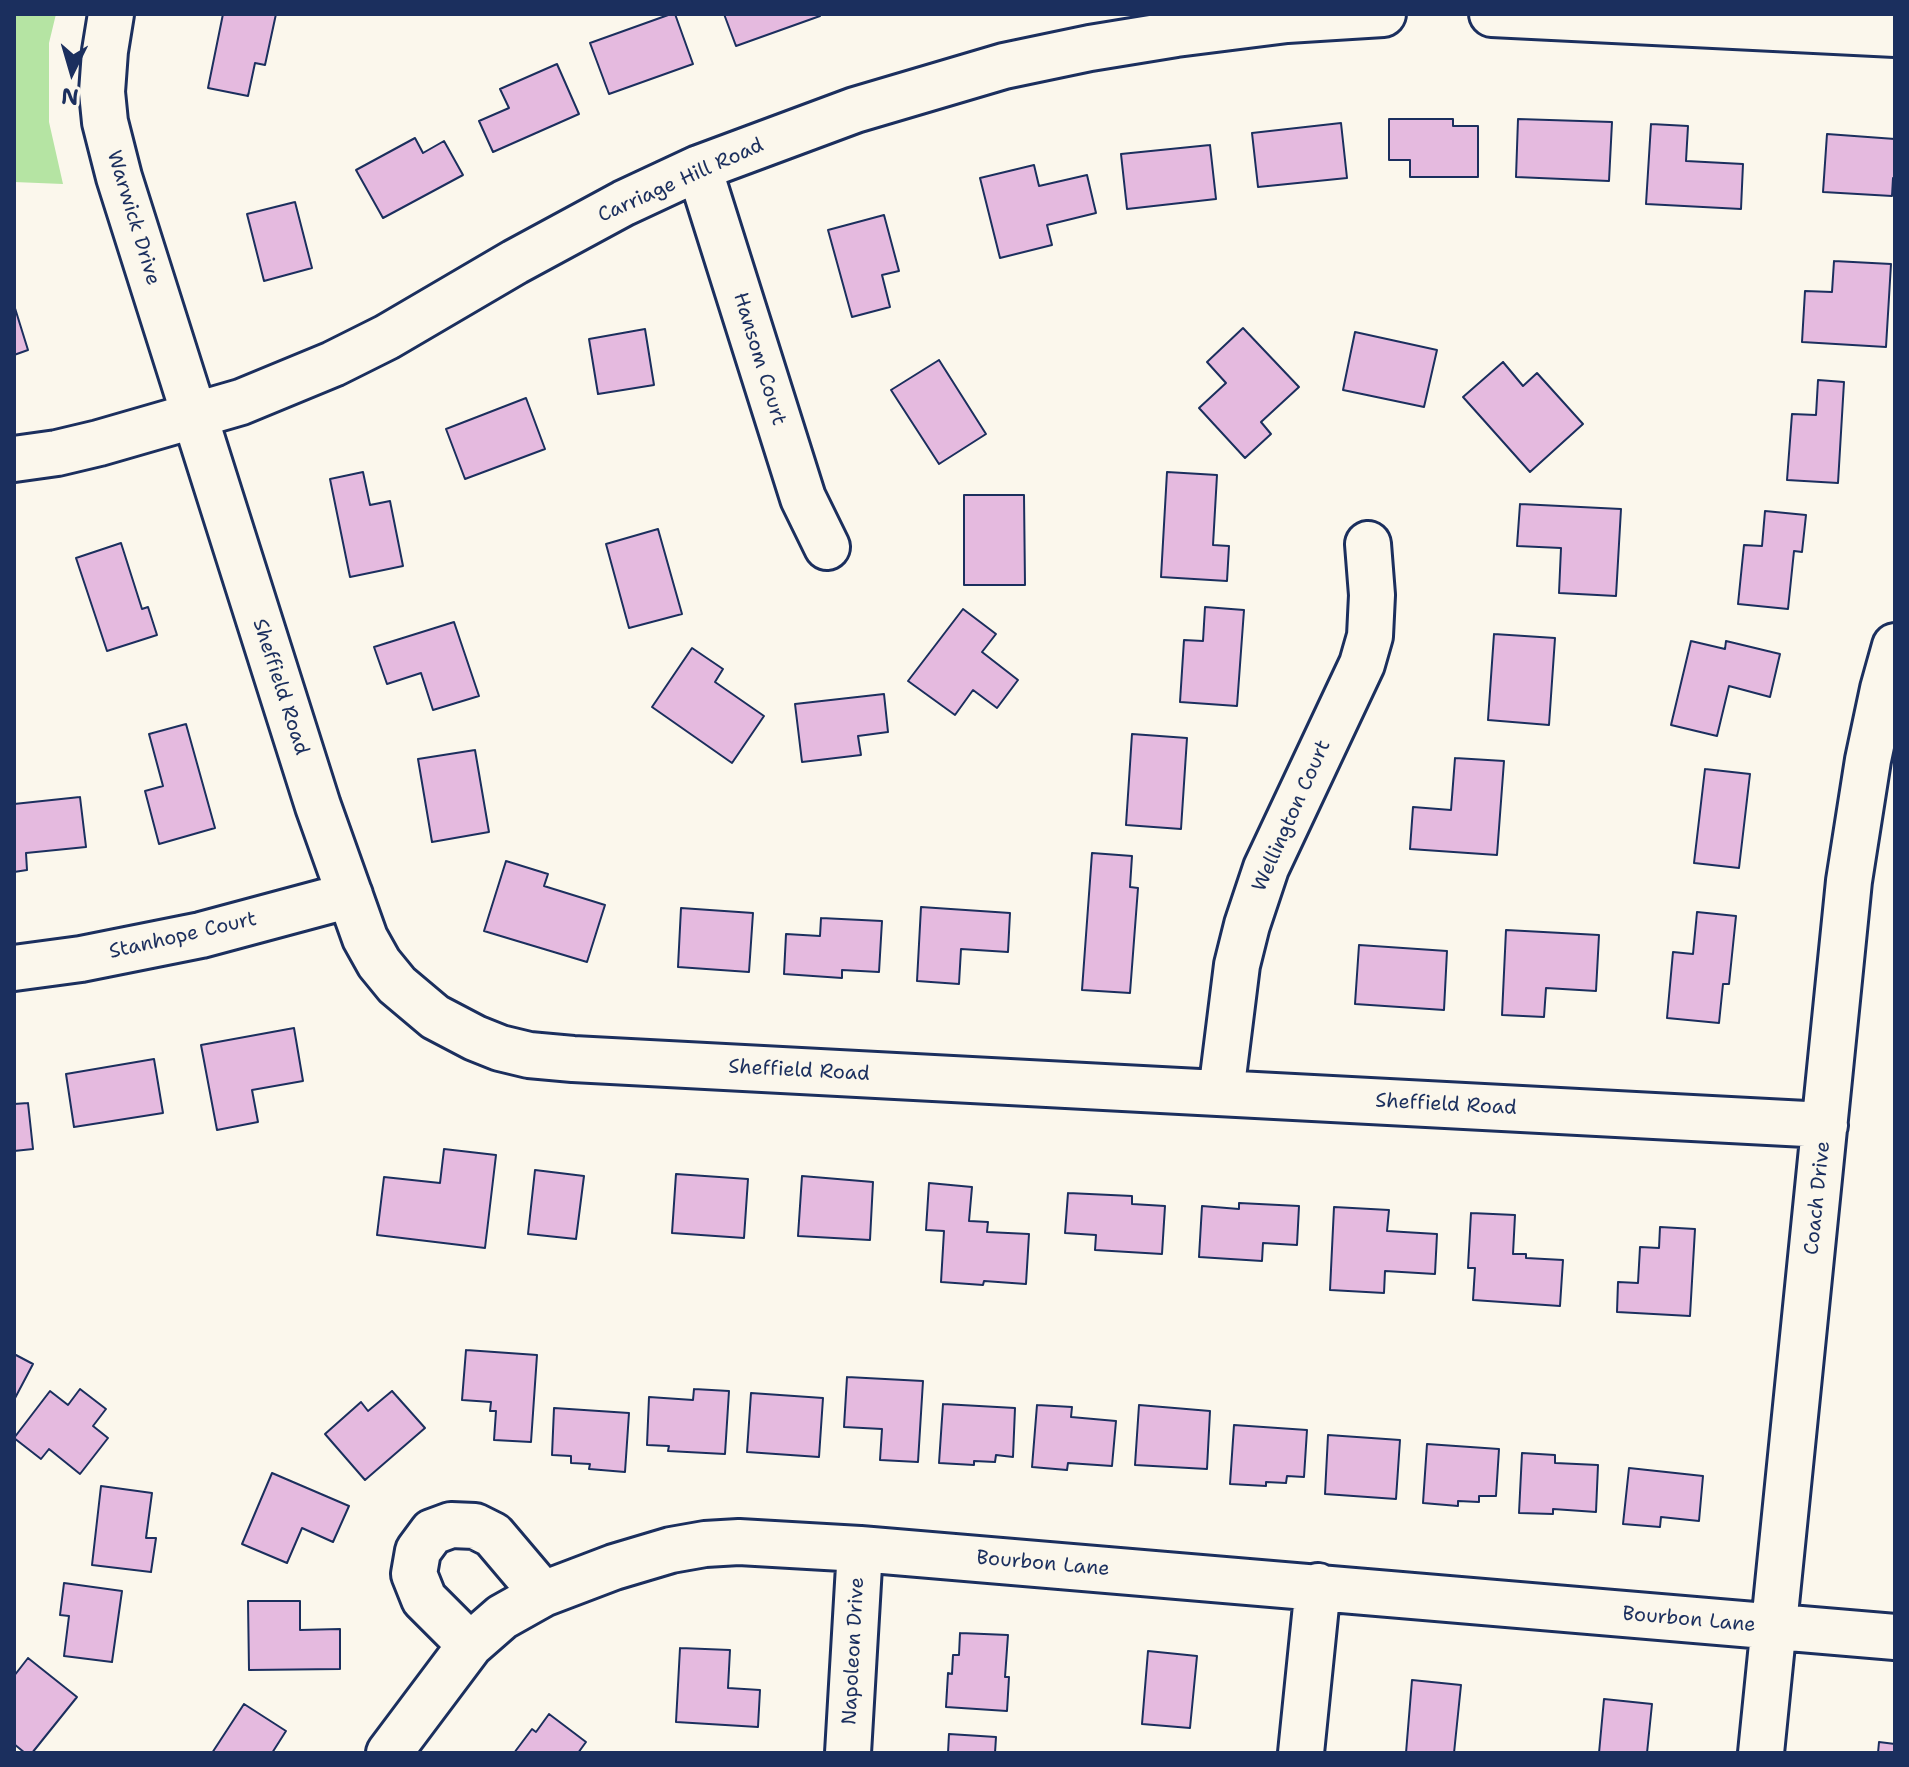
<!DOCTYPE html>
<html>
<head>
<meta charset="utf-8">
<style>
	body { margin:0 }
	#map { position:relative; width:1909px; height:1767px; overflow:hidden; background:#fbf7ec; font-family:"Shantell Sans",sans-serif }
	canvas { display:block }
	.frame { position:absolute; inset:0; border:16px solid #1b2f5e; pointer-events:none }
	.north { position:absolute; left:32px; top:32px; width:80px; height:80px; -webkit-text-stroke:6px #fbf7ec; paint-order:stroke; rotate:185deg; font-size:22px; font-weight:700; line-height:32px; text-align:center; color:#1b2f5e }
	.north::after { content:''; display:block; margin:auto; width:28px; height:36px; background:#1b2f5e; clip-path:polygon(50% 0,100% 100%,50% 72%,0 100%) }
</style>
</head>
<body>
<div id="map">
<canvas width="1909" height="1767"></canvas>
<div class="frame"></div>
<div class="north">N</div>
</div>
<script>
const g = document.querySelector('canvas').getContext('2d');
g.lineJoin = 'round';
function fillPath(path, color) {
  g.fillStyle = color;
  g.fill(path, 'evenodd');
}
function shape(rows) {
  const path = new Path2D();
  for (const r of rows) {
    path.moveTo(r[0], r[1]);
    for (let i = 2; i < r.length; i += 2) path.lineTo(r[i], r[i + 1]);
  }
  return path;
}
function trace(path, color, width, dash) {
  g.strokeStyle = color;
  g.lineWidth = width;
  g.lineCap = dash ? 'butt' : 'round';
  g.setLineDash(dash || []);
  g.stroke(path);
}
function write(font, color, halo, rows, align = 'center') {
  g.font = font + ' "Shantell Sans",sans-serif';
  g.lineWidth = 6;
  g.setLineDash([]);
  g.textBaseline = 'middle';
  g.strokeStyle = halo;
  g.fillStyle = color;
  for (const [text, x, y, turn = 0] of rows) {
    g.save();
    g.translate(x, y);
    g.rotate((+turn || 0) * Math.PI / 180);
    g.textAlign = isNaN(turn) ? turn : align;
    if (halo) g.strokeText(text, 0, 0);
    g.fillText(text, 0, 0);
    g.restore();
  }
}
fillPath(shape([
	[14,14,56,14,49,43,49,122,63,184,14,182]
]), '#b5e4a3');
const building = shape([
	[223,14,276,14,265,65,255,63,248,96,208,88,223,14],
	[671,14,675,14,693,64,609,94,590,43,671,14],
	[724,14,819,14,820,16,736,46,724,14],
	[557,64,579,114,493,152,479,121,509,108,500,89,557,64],
	[1389,119,1453,119,1453,126,1478,126,1478,177,1410,177,1410,160,1389,160,1389,119],
	[1518,119,1612,122,1609,181,1516,177,1518,119],
	[1341,123,1347,178,1258,187,1252,133,1341,123],
	[1651,124,1688,126,1686,161,1743,164,1741,209,1646,204,1651,124],
	[1827,134,1895,139,1895,178,1893,178,1892,196,1823,192,1827,134],
	[415,138,423,153,444,141,463,175,383,218,356,170,415,138],
	[1210,145,1216,199,1127,209,1121,154,1210,145],
	[1034,165,1039,186,1087,175,1096,213,1047,225,1052,245,1000,258,980,178,1034,165],
	[295,202,312,268,264,281,247,214,295,202],
	[884,215,899,271,882,275,890,307,852,317,828,230,884,215],
	[1834,261,1891,264,1886,347,1802,342,1805,291,1832,292,1834,261],
	[14,305,28,350,14,355,14,305],
	[1243,328,1299,387,1261,422,1271,434,1245,458,1199,408,1226,383,1207,362,1243,328],
	[645,329,654,385,598,394,589,339,645,329],
	[1355,332,1437,350,1424,407,1343,390,1355,332],
	[939,360,986,434,939,464,891,390,939,360],
	[1503,362,1523,386,1537,373,1583,424,1530,472,1463,397,1503,362],
	[1818,380,1844,382,1838,483,1787,480,1792,414,1816,415,1818,380],
	[526,398,545,449,465,479,446,429,526,398],
	[363,472,370,505,390,501,403,566,350,577,330,479,363,472],
	[1167,472,1217,475,1213,545,1229,546,1227,581,1161,577,1167,472],
	[964,495,1024,495,1025,585,964,585,964,495],
	[1520,504,1621,509,1616,596,1559,593,1561,548,1517,546,1520,504],
	[1765,511,1806,515,1802,552,1794,551,1788,609,1738,604,1744,545,1762,546,1765,511],
	[658,529,682,614,629,628,606,544,658,529],
	[121,543,142,609,148,607,157,635,107,651,76,558,121,543],
	[1205,607,1244,610,1237,706,1180,702,1184,640,1203,641,1205,607],
	[963,609,996,634,982,652,1018,680,997,708,973,690,955,715,908,681,963,609],
	[454,622,479,696,433,710,421,673,387,684,374,647,454,622],
	[1494,634,1555,638,1549,725,1488,720,1494,634],
	[1691,641,1725,649,1726,641,1780,654,1770,697,1729,686,1717,736,1671,725,1691,641],
	[692,648,723,669,715,682,764,716,732,763,652,707,692,648],
	[884,694,888,732,858,736,861,755,802,762,795,704,884,694],
	[186,724,215,828,159,844,145,791,163,786,149,734,186,724],
	[1132,734,1187,738,1181,829,1126,825,1132,734],
	[475,750,489,832,432,842,418,759,475,750],
	[1455,758,1504,761,1497,855,1410,849,1413,807,1451,810,1455,758],
	[1705,769,1750,774,1739,868,1694,863,1705,769],
	[80,797,86,847,26,853,27,870,14,872,14,804,80,797],
	[1092,853,1132,856,1130,887,1138,888,1130,993,1082,990,1092,853],
	[506,861,548,874,544,886,605,905,587,962,484,931,506,861],
	[921,907,1010,913,1008,952,961,949,959,984,917,981,921,907],
	[681,908,753,913,749,972,678,967,681,908],
	[1697,912,1736,916,1729,984,1723,984,1719,1023,1667,1018,1673,952,1693,954,1697,912],
	[821,918,882,921,879,972,842,970,842,978,784,974,786,934,820,936,821,918],
	[1506,930,1599,935,1596,991,1546,988,1544,1017,1502,1015,1506,930],
	[1359,945,1447,951,1444,1010,1355,1004,1359,945],
	[294,1028,303,1081,252,1090,258,1122,217,1130,201,1045,294,1028],
	[154,1059,163,1113,74,1127,66,1074,154,1059],
	[28,1103,33,1149,14,1151,14,1104,28,1103],
	[444,1149,496,1155,485,1248,377,1235,384,1177,440,1183,444,1149],
	[535,1170,584,1176,576,1239,528,1234,535,1170],
	[676,1174,748,1179,744,1238,672,1233,676,1174],
	[802,1176,873,1182,870,1240,798,1236,802,1176],
	[929,1183,972,1187,969,1221,988,1222,987,1232,1029,1234,1026,1284,984,1281,983,1285,941,1282,944,1231,926,1230,929,1183],
	[1068,1193,1132,1196,1132,1204,1165,1206,1162,1254,1095,1250,1096,1235,1065,1233,1068,1193],
	[1239,1203,1299,1206,1297,1245,1263,1243,1262,1261,1199,1257,1202,1206,1239,1209,1239,1203],
	[1334,1207,1389,1210,1387,1231,1437,1234,1435,1274,1385,1271,1384,1293,1330,1290,1334,1207],
	[1471,1213,1515,1215,1513,1254,1526,1254,1526,1258,1563,1260,1560,1306,1473,1300,1475,1268,1468,1268,1471,1213],
	[1660,1227,1695,1229,1690,1316,1617,1312,1618,1282,1638,1283,1640,1247,1659,1248,1660,1227],
	[466,1350,537,1355,531,1442,494,1440,496,1411,490,1411,491,1402,462,1400,466,1350],
	[14,1354,33,1364,14,1400,14,1354],
	[847,1377,923,1381,918,1462,880,1460,882,1429,844,1427,847,1377],
	[80,1389,106,1409,93,1426,108,1438,80,1474,49,1449,41,1459,14,1438,50,1391,68,1405,80,1389],
	[694,1389,729,1391,725,1454,668,1451,669,1446,647,1445,649,1397,693,1400,694,1389],
	[392,1391,425,1428,365,1480,325,1434,361,1402,368,1411,392,1391],
	[751,1393,823,1398,819,1457,747,1452,751,1393],
	[943,1404,1015,1408,1013,1457,996,1455,995,1462,974,1461,974,1465,939,1463,943,1404],
	[1037,1405,1072,1407,1071,1417,1116,1421,1112,1466,1068,1463,1067,1470,1032,1467,1037,1405],
	[1139,1405,1210,1411,1207,1469,1135,1465,1139,1405],
	[554,1408,629,1413,625,1472,589,1469,590,1464,571,1463,571,1456,552,1455,554,1408],
	[1234,1425,1307,1430,1304,1477,1287,1476,1286,1483,1266,1482,1266,1486,1230,1484,1234,1425],
	[1328,1435,1400,1440,1396,1499,1325,1494,1328,1435],
	[1427,1444,1499,1449,1496,1496,1479,1496,1479,1502,1458,1501,1458,1506,1423,1503,1427,1444],
	[1522,1453,1555,1455,1555,1463,1598,1465,1596,1512,1553,1509,1553,1514,1519,1513,1522,1453],
	[1629,1468,1703,1476,1699,1521,1661,1517,1660,1527,1623,1524,1629,1468],
	[272,1473,349,1506,333,1542,302,1528,287,1563,242,1544,272,1473],
	[101,1486,152,1493,146,1538,156,1538,151,1572,92,1565,101,1486],
	[64,1583,122,1591,112,1662,64,1656,69,1616,60,1615,64,1583],
	[248,1601,300,1601,300,1630,340,1629,340,1669,249,1670,248,1601],
	[960,1633,1008,1635,1005,1677,1009,1677,1007,1711,946,1707,948,1673,952,1674,953,1655,959,1655,960,1633],
	[680,1648,730,1650,728,1688,760,1690,758,1727,676,1722,680,1648],
	[1148,1651,1197,1656,1190,1728,1142,1724,1148,1651],
	[28,1658,77,1697,32,1753,25,1753,14,1744,14,1676,28,1658],
	[1412,1680,1461,1685,1454,1753,1406,1753,1412,1680],
	[1604,1699,1652,1704,1647,1753,1599,1753,1604,1699],
	[244,1704,286,1731,272,1753,212,1753,244,1704],
	[549,1714,586,1742,578,1753,514,1753,532,1729,536,1732,549,1714],
	[949,1734,996,1737,995,1753,1004,1753,948,1753,949,1734],
	[1879,1742,1895,1744,1895,1753,1878,1753,1879,1742]
]);
fillPath(building, '#e5badf');
trace(building, '#1b2f5e', 2);
const minor = shape([
	[111,14,105,51,102,92,105,122,119,177,318,806,365,938,379,963,397,985,435,1017,475,1038,500,1048,529,1055,573,1059,1825,1125],
	[1492,14,1895,34],
	[699,168,803,498,827,547],
	[14,459,57,453,99,443,241,402,333,364,387,337,515,262,624,203,699,168,855,110,1004,66,1090,48,1176,34,1287,20,1383,14],
	[14,968,81,959,201,935,350,895],
	[1221,1093,1237,965,1247,925,1266,868,1362,664,1370,636,1372,595,1368,544],
	[470,1645,424,1599,414,1574,418,1551,432,1532,451,1525,475,1526,493,1535,543,1594],
	[389,1753,470,1645,502,1617,543,1594,614,1567,671,1550,705,1544,739,1542,860,1549,1895,1637],
	[848,1753,860,1549],
	[1301,1753,1318,1586],
	[1761,1753,1849,881,1868,760,1883,689,1895,646]
]);
trace(minor, '#1b2f5e', 50);
trace(minor, '#fbf7ec', 44);
write('20px', '#1b2f5e', '#fbf7ec', [
	["Carriage Hill Road",681,181,-24],
	["Warwick Drive",133,218,73],
	["Hansom Court",759,359,73],
	["Sheffield Road",280,687,72],
	["Wellington Court",1292,816,-66],
	["Stanhope Court",183,936,-13],
	["Sheffield Road",799,1071,3],
	["Sheffield Road",1446,1105,3],
	["Coach Drive",1818,1198,-84],
	["Bourbon Lane",1043,1564,5],
	["Bourbon Lane",1689,1620,5],
	["Napoleon Drive",854,1651,-87]
]);
</script>
</body>
</html>
